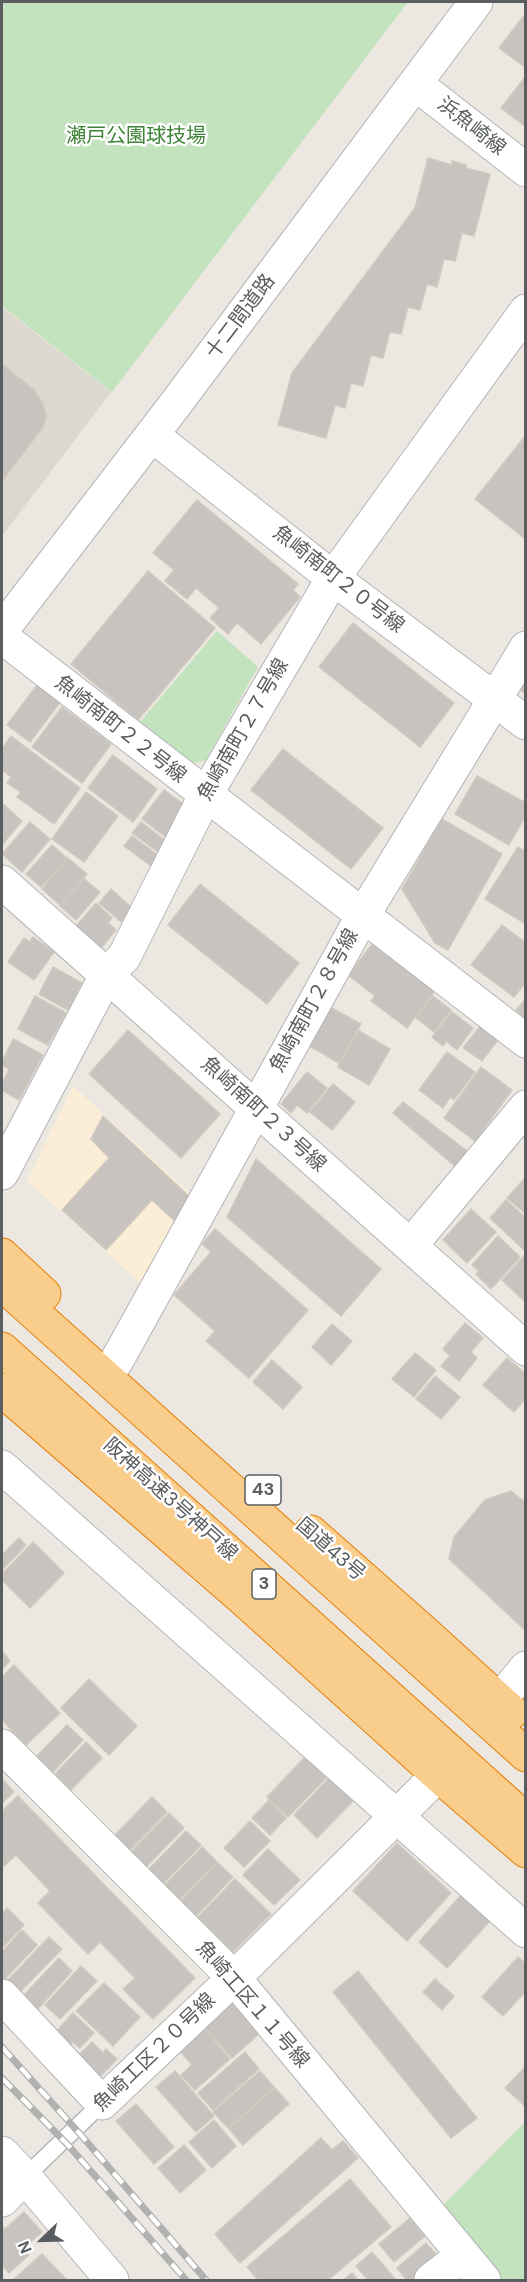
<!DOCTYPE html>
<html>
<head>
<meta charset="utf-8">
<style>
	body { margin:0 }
	#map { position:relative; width:527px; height:2282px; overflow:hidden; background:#ece8e1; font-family:"DM Sans",sans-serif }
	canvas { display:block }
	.frame { position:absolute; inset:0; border:3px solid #5a5e61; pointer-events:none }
	.north { position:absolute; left:12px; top:2210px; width:60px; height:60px; -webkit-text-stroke:4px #fff; paint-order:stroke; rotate:247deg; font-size:16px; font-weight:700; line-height:24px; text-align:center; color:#5a5e61 }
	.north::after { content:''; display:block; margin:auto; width:21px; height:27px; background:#5a5e61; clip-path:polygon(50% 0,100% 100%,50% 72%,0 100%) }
</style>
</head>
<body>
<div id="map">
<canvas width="527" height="2282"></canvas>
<div class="frame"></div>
<div class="north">N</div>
</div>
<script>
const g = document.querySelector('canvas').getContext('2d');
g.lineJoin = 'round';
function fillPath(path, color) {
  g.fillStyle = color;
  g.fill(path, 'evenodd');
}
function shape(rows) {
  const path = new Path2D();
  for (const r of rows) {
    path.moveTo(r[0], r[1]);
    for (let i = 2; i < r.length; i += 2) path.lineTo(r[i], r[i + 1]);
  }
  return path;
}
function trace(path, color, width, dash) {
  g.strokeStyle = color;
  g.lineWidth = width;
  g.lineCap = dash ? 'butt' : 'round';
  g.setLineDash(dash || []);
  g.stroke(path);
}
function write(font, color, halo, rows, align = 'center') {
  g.font = font + ' "DM Sans","Noto Sans JP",sans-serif';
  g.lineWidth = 5;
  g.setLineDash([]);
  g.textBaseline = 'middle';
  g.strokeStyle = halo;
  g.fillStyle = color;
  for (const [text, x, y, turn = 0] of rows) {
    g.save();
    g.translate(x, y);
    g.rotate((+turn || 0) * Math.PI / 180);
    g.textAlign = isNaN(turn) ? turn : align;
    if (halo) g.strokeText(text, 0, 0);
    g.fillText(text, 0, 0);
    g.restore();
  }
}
fillPath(shape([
	[73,1086,196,1199,145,1287,27,1181]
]), '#fceed6');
fillPath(shape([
	[2,307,111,392,2,536]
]), '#dcd7cf');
fillPath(shape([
	[2,2,408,2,112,392,2,306],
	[217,631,258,667,206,760,193,764,140,722],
	[525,2122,525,2280,498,2280,440,2208]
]), '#c3e3be');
const building = shape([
	[526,13,526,68,499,48,526,13],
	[526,76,526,127,501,108,526,76],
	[428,158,452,165,452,161,466,165,466,168,490,174,474,236,462,233,455,261,444,259,437,287,427,284,420,310,408,307,401,334,390,332,383,358,371,355,363,386,351,383,345,408,335,405,326,438,278,425,292,373,415,208,428,158],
	[2,364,34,390,42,402,46,416,43,427,2,481,2,364],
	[526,435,526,536,524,538,475,499,526,435],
	[197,500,298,584,293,590,300,597,261,644,237,623,228,634,210,618,219,608,196,588,187,599,165,581,174,570,153,553,197,500],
	[148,571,215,628,138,720,71,664,148,571],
	[353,623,454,703,420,747,319,667,353,623],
	[526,677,526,694,517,688,526,677],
	[41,680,64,697,30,742,7,725,41,680],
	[62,707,111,744,82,783,32,747,62,707],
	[11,736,80,788,54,824,17,797,21,792,7,783,11,777,2,770,2,749,11,736],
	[283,749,383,828,351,869,251,790,283,749],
	[113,755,157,789,133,822,88,788,113,755],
	[477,776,526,803,526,815,509,845,455,814,477,776],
	[164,790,189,808,167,838,142,819,164,790],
	[86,792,118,816,84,862,52,839,86,792],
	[2,803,22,821,2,845,2,803],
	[442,819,502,854,448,950,435,943,402,889,442,819],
	[30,822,50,839,22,872,2,854,30,822],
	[141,822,166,841,158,852,132,833,141,822],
	[132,836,162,858,155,869,124,846,132,836],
	[52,845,67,858,41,887,26,874,52,845],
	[518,847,526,852,526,924,485,899,518,847],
	[68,858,87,874,60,905,42,889,68,858],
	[84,879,100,892,76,920,60,906,84,879],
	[200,884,299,963,267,1004,168,925,200,884],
	[111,889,132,908,121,922,99,903,111,889],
	[96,903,112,918,108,923,116,930,101,948,76,926,96,903],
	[502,925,526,943,526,982,514,997,471,965,502,925],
	[33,937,54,952,34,980,8,962,24,938,30,942,33,937],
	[374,942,436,989,407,1028,371,1001,375,996,348,975,374,942],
	[53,967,82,983,68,1010,39,994,53,967],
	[35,996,66,1013,48,1045,18,1029,35,996],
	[433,996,451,1010,434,1032,416,1018,433,996],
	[526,999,526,1018,516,1010,526,999],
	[330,1007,361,1024,339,1063,308,1045,330,1007],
	[452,1012,473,1028,457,1050,446,1041,443,1046,432,1037,452,1012],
	[482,1024,500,1037,482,1061,463,1048,482,1024],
	[128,1030,220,1114,181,1158,89,1074,128,1030],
	[359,1031,390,1049,369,1085,338,1067,359,1031],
	[13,1039,43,1055,19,1100,2,1090,2,1084,9,1069,2,1065,2,1062,13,1039],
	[447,1052,475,1072,454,1100,450,1097,443,1108,419,1090,447,1052],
	[481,1067,512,1090,475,1141,444,1118,481,1067],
	[307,1072,327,1088,307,1113,297,1105,291,1113,281,1104,307,1072],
	[333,1084,355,1102,332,1130,310,1112,333,1084],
	[403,1102,471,1154,458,1169,393,1113,403,1102],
	[103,1116,192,1199,179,1225,152,1200,106,1250,62,1210,109,1158,91,1139,103,1116],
	[256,1159,381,1269,341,1316,227,1217,256,1159],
	[525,1178,526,1179,526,1214,507,1198,525,1178],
	[506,1200,526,1218,526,1247,524,1250,490,1218,506,1200],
	[471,1209,496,1232,467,1263,443,1240,471,1209],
	[215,1229,308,1310,249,1378,206,1341,215,1331,174,1295,211,1252,202,1244,215,1229],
	[498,1236,520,1257,491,1289,476,1274,479,1271,472,1265,498,1236],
	[526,1254,526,1297,523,1300,502,1280,526,1254],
	[465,1323,483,1338,471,1352,477,1358,459,1381,441,1366,450,1356,443,1349,465,1323],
	[332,1324,352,1341,331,1365,312,1347,332,1324],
	[415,1353,436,1370,414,1397,392,1379,415,1353],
	[507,1358,526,1374,526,1398,514,1412,483,1385,507,1358],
	[272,1360,302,1387,283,1409,253,1382,272,1360],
	[435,1376,460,1397,441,1419,416,1399,435,1376],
	[511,1491,526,1503,526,1631,449,1559,454,1537,485,1500,511,1491],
	[19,1538,26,1545,2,1570,2,1555,19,1538],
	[33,1542,64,1573,30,1608,2,1580,2,1574,33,1542],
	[2,1651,10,1661,2,1669,2,1651],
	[14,1665,60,1713,26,1745,2,1720,2,1677,14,1665],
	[89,1679,137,1726,109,1755,61,1708,89,1679],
	[67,1725,83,1740,53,1772,36,1757,67,1725],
	[86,1742,102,1758,71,1790,55,1774,86,1742],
	[305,1757,326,1778,288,1817,267,1797,305,1757],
	[329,1778,353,1801,317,1838,294,1815,329,1778],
	[2,1779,14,1792,2,1803,2,1779],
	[18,1796,195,1978,153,2019,123,1989,135,1978,100,1942,88,1954,38,1903,50,1891,16,1855,4,1866,2,1863,2,1811,18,1796],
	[152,1797,167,1812,129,1851,114,1836,152,1797],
	[269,1800,286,1818,270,1835,252,1818,269,1800],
	[169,1813,184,1828,146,1867,131,1852,169,1813],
	[250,1821,270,1841,244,1867,224,1848,250,1821],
	[186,1831,201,1845,163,1884,149,1869,186,1831],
	[397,1843,451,1893,407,1941,353,1891,397,1843],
	[202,1847,217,1862,180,1899,165,1885,202,1847],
	[268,1849,300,1880,274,1905,243,1875,268,1849],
	[218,1863,233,1877,196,1916,181,1901,218,1863],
	[235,1879,271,1914,233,1952,198,1917,235,1879],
	[462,1894,491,1920,447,1968,419,1942,462,1894],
	[7,1908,24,1925,2,1948,2,1914,7,1908],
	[22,1930,37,1945,2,1982,2,1952,22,1930],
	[49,1937,62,1949,19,1993,7,1981,49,1937],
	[518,1957,526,1964,526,1991,503,2016,482,1997,518,1957],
	[59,1958,72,1971,36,2011,22,1997,59,1958],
	[81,1966,97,1981,60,2019,45,2005,81,1966],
	[358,1971,477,2118,451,2138,333,1992,358,1971],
	[435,1979,454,1996,442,2010,423,1992,435,1979],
	[104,1983,140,2017,113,2046,76,2011,104,1983],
	[230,2000,259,2034,232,2058,202,2025,230,2000],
	[73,2013,94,2033,80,2048,73,2042,68,2048,54,2034,73,2013],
	[204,2029,230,2059,195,2090,181,2075,192,2065,180,2051,204,2029],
	[92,2042,103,2053,106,2049,117,2059,97,2080,78,2056,92,2042],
	[245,2052,259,2069,213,2110,198,2093,245,2052],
	[526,2066,526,2107,505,2088,526,2066],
	[175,2071,214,2116,196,2132,156,2087,175,2071],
	[260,2071,274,2087,228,2128,213,2112,260,2071],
	[275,2088,289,2104,243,2145,229,2129,275,2088],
	[136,2104,174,2147,154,2164,116,2121,136,2104],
	[214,2120,236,2146,212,2168,189,2142,214,2120],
	[321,2138,332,2150,343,2141,358,2158,240,2263,215,2234,321,2138],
	[184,2145,206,2170,180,2193,158,2168,184,2145],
	[350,2179,391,2227,328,2280,258,2280,247,2267,350,2179],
	[24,2212,42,2232,23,2249,29,2255,9,2273,2,2265,2,2226,5,2229,24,2212],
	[410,2218,425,2236,394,2262,379,2244,410,2218],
	[426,2243,441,2260,417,2280,407,2280,397,2268,426,2243],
	[372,2252,396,2280,368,2280,356,2266,372,2252],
	[42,2254,67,2280,13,2280,42,2254],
	[352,2273,358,2280,343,2280,352,2273]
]);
fillPath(building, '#c8c3be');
trace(building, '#d0c9c0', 1.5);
const lane = shape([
	[25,2177,102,2103]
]);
const street = shape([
	[152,435,333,578,526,723],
	[2,637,526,1041],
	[2,882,526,1349],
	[2,1173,107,974,124,957,205,796,333,578,526,311],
	[411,1245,526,1107],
	[116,1362,362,917,526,648],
	[2,1467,526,1931],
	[499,1701,526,1668],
	[2,1746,234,1978,484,2280],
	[2,1996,102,2103,234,1978,438,1775],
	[2,2153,25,2177,112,2280],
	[2,2200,25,2177],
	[431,2280,463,2255]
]);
const secondary = shape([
	[416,84,526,170],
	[2,630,177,402,476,2]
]);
const highway = shape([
	[2,1255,44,1294],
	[2,1284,526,1755],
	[2,1349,526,1820],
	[2,1390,242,1598,438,1775,526,1851],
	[311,1532,423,1631,512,1712]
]);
trace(lane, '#b2b5b8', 19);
trace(street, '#b2b5b8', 35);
trace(secondary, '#b1b5b8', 35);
trace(highway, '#e58008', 35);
trace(lane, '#fff', 16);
trace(street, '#fff', 33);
trace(secondary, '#fff', 33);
trace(highway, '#f9cd8b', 33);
const rail = shape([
	[2,2047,80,2134,206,2280],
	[2,2078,68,2145,186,2280]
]);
trace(rail, '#b0b1b1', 7);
trace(rail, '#fff', 4.5, [14]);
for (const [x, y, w] of [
	[263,1490,36],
	[264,1584,24]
]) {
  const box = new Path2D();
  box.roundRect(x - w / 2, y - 15, w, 30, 4.5);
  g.fillStyle = '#fff';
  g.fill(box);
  trace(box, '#5a5e61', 1.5);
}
write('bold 18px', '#5a5e61', null, [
	["43",263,1490],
	["3",264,1584]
]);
write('20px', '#5a5e61', '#fff', [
	["浜魚崎線",471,127,38],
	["十二間道路",241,317,-53],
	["魚崎南町２０号線",338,580,38],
	["魚崎南町２２号線",120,730,38],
	["魚崎南町２７号線",244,730,-60],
	["魚崎南町２８号線",315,1001,-61],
	["魚崎南町２３号線",263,1115,42],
	["阪神高速3号神戸線",170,1500,42],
	["国道43号",330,1550,41],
	["魚崎工区１１号線",252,2005,49],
	["魚崎工区２０号線",155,2053,-44]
]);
write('20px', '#3f8337', '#fff', [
	["瀬戸公園球技場",136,137]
]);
</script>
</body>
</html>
